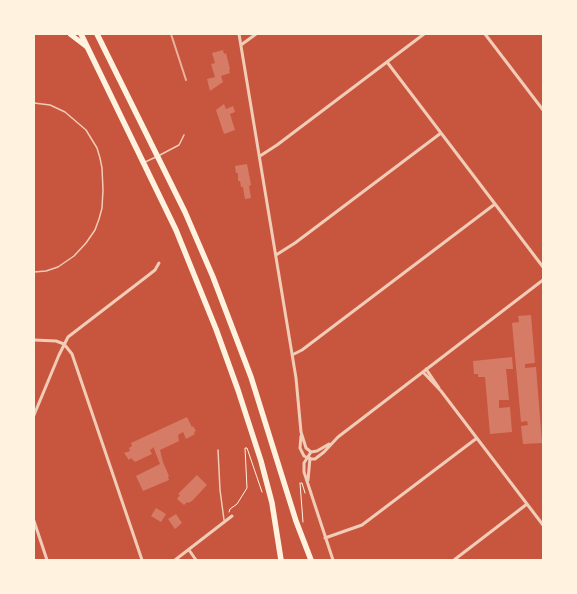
<!DOCTYPE html>
<html>
<head>
<meta charset="utf-8">
<style>
	body { margin:0 }
	#map { position:relative; width:577px; height:594px; overflow:hidden; background:#c8553d; font-family:Literata,serif }
	canvas { display:block }
	.frame { position:absolute; inset:0; border:35px solid #fff3e0; pointer-events:none }
</style>
</head>
<body>
<div id="map">
<canvas width="577" height="594"></canvas>
<div class="frame"></div>
</div>
<script>
const context = document.querySelector('canvas').getContext('2d');
context.lineJoin = 'round';
function fill(path, color) { context.fillStyle = color; context.fill(path, 'evenodd'); }
const poly = rows => new Path2D(rows.map(r => 'M' + r).join(''));
function stroke(path, color, width, dash) { context.strokeStyle = color; context.lineWidth = width; context.lineCap = dash ? 'butt' : 'round'; context.setLineDash(dash || []); context.stroke(path); }
fill(poly([
	[223,50,224,54,226,53,230,69,229,70,230,73,221,76,223,82,210,91,207,79,215,77,211,64,215,63,212,53],
	[224,104,226,109,233,106,235,112,230,114,235,130,224,134,216,110],
	[247,164,251,185,249,186,251,198,245,199,243,187,241,187,240,181,238,181,238,173,236,173,235,166],
	[531,315,535,363,525,364,525,368,536,367,542,443,523,444,521,426,528,425,527,421,521,422,512,323,519,322,518,316],
	[512,357,513,369,506,369,509,400,499,400,499,408,510,407,512,432,490,434,485,377,478,377,478,374,474,374,473,361],
	[187,417,192,427,193,426,196,431,194,432,195,434,186,439,183,432,178,435,179,441,177,442,160,450,163,462,169,476,168,477,169,480,143,491,136,476,160,464,153,446,153,448,150,450,152,454,135,462,131,458,129,460,124,453,130,451,129,448,132,446,131,443],
	[197,475,207,485,192,501,188,503,187,502,184,505,177,499,180,495,178,494],
	[156,508,166,514,161,522,151,516],
	[176,514,182,523,175,529,168,519]
]), '#d67c66');
stroke(poly([
	[300,483,303,522],
	[301,483,302,483,305,493],
	[229,512,230,509,237,504,247,488,245,448,247,448,262,492]
]), '#fff3e0', 1);
stroke(poly([
	[34,103,50,105,65,112,86,130,97,148,100,158,102,168,103,190,102,208,99,219,95,230,86,243,74,256,58,267,46,271,34,272],
	[160,155,179,145,184,135],
	[145,162,156,157],
	[218,450,220,490,224,520]
]), '#f1ccb7', 1.5);
stroke(poly([
	[239,34,296,378,301,432,306,448,311,452],
	[485,34,543,110],
	[241,45,256,34],
	[387,62,543,267],
	[260,156,277,145,424,34],
	[276,255,295,243,441,133],
	[34,340,56,341,64,344,72,354,142,560],
	[292,355,302,350,495,204],
	[426,369,439,388],
	[423,372,441,391,543,525],
	[34,415,59,355,68,337,150,274,155,270,159,263],
	[301,436,300,448,304,456,310,459,315,459,324,452,338,437,543,280],
	[311,452,304,463,304,472,333,560],
	[311,452,317,451,329,444],
	[308,480,310,458],
	[34,521,47,560],
	[325,538,362,525,477,438],
	[189,550,196,560],
	[175,560,232,516],
	[454,560,527,504]
]), '#f1ccb7', 3);
stroke(poly([
	[70,34,87,47]
]), '#fff3e0', 5);
stroke(poly([
	[81,34,176,230,216,329,238,390,261,461,272,503,281,560],
	[97,34,185,212,213,277,251,377,296,521,311,560]
]), '#fff3e0', 5.5);
stroke(poly([
	[171,34,186,80]
]), '#e9b49f', 2);
</script>
</body>
</html>
